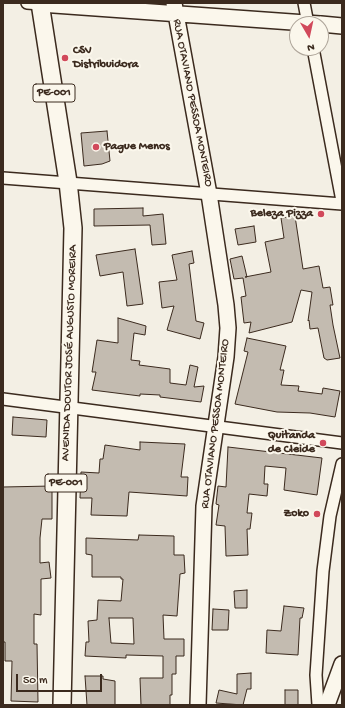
<!DOCTYPE html>
<html>
<head>
<meta charset="utf-8">
<style>
	body { margin:0 }
	#map { position:relative; width:345px; height:708px; overflow:hidden; background:#f3efe4; font-family:"Gochi Hand",sans-serif }
	canvas { display:block }
	.frame { position:absolute; inset:0; border:4px solid #3b2a1e; pointer-events:none }
	.north { position:absolute; left:289px; top:16px; width:40px; height:40px; box-sizing:border-box; background:#fbf7ec; border:1px solid #aea59a; border-radius:50%; rotate:171deg; font-size:11px; font-weight:700; line-height:16px; text-align:center; color:#3b2a1e }
	.north::after { content:''; display:block; margin:auto; width:14px; height:18px; background:#d1495b; clip-path:polygon(50% 0,100% 100%,50% 72%,0 100%) }
	.scale { position:absolute; left:16px; top:674px; width:86px; height:18px; box-sizing:border-box; border:2px solid #3b2a1e; border-top:0; padding-left:5px; font-size:12px; line-height:14px; white-space:nowrap; color:#3b2a1e; -webkit-text-stroke:3px #fbf7ec; paint-order:stroke }
</style>
</head>
<body>
<div id="map">
<canvas width="345" height="708"></canvas>
<div class="frame"></div>
<div class="north">N</div>
<div class="scale">50 m</div>
</div>
<script>
const context = document.querySelector('canvas').getContext('2d');
context.lineJoin = 'round';
function fill(path, color) { context.fillStyle = color; context.fill(path, 'evenodd'); }
const poly = rows => new Path2D(rows.map(r => 'M' + r).join(''));
function stroke(path, color, width, dash) { context.strokeStyle = color; context.lineWidth = width; context.lineCap = dash ? 'butt' : 'round'; context.setLineDash(dash || []); context.stroke(path); }
function label(font, color, halo, rows, align = 'center') {
  context.font = font + ' "Gochi Hand",sans-serif'; context.lineWidth = 4; context.setLineDash([]); context.textBaseline = 'middle'; context.strokeStyle = halo; context.fillStyle = color; for (const [text, x, y, turn = 0] of rows) {
    context.save(); context.translate(x, y); context.rotate((+turn || 0) * Math.PI / 180); context.textAlign = isNaN(turn) ? turn : align; if (halo) context.strokeText(text, 0, 0); context.fillText(text, 0, 0); context.restore();
  }
}
const building = poly([
	[107,131,110,161,102,164,84,166,81,133,107,131],
	[143,208,143,216,163,214,166,244,152,245,150,225,94,226,94,209,143,208],
	[295,216,303,269,319,266,323,288,330,287,333,305,330,305,333,325,340,358,327,360,324,358,318,328,310,329,309,320,308,321,312,292,301,290,292,322,249,333,251,322,244,323,241,297,246,296,243,278,234,279,230,259,242,256,247,277,245,277,271,272,265,242,284,238,281,218,295,216],
	[254,226,256,242,238,245,235,229,254,226],
	[135,249,143,304,127,306,123,272,100,276,96,255,135,249],
	[192,251,194,263,189,264,196,321,204,323,200,339,167,330,174,306,162,308,159,282,177,280,172,255,192,251],
	[118,318,146,326,145,335,134,333,131,360,140,361,139,365,170,369,170,383,186,385,190,365,198,367,194,387,204,386,201,402,160,397,160,395,140,394,140,396,92,390,96,372,92,372,97,340,118,343,118,318],
	[247,338,286,346,280,370,284,370,281,385,299,386,298,391,322,394,323,388,340,391,335,417,310,413,277,412,235,404,248,352,244,351,247,338],
	[13,417,47,420,46,437,12,435,13,417],
	[140,442,185,444,181,477,188,477,187,496,129,492,127,516,91,515,92,498,80,498,81,472,99,473,100,459,103,459,105,445,140,450,140,442],
	[228,447,322,458,317,495,284,490,286,468,265,466,264,484,268,484,267,496,249,494,247,513,252,513,250,529,247,529,248,555,226,556,225,526,216,525,219,505,216,504,218,486,226,487,228,447],
	[52,486,52,519,42,519,40,538,40,563,49,562,51,578,41,579,41,615,34,614,34,644,37,644,38,702,11,701,12,661,5,661,5,642,3,642,3,487,52,486],
	[139,535,174,536,174,555,184,555,185,573,180,574,177,616,163,615,164,639,184,639,184,656,176,656,176,674,172,674,172,695,170,695,170,705,141,705,140,678,163,678,163,656,126,655,126,658,85,656,86,642,89,642,88,621,97,620,98,600,121,601,123,579,121,579,121,577,92,577,92,555,86,554,86,538,138,540,139,535],
	[109,618,133,618,134,644,111,643,109,618],
	[247,590,247,608,235,608,234,591,247,590],
	[284,606,304,608,302,618,300,618,298,655,266,653,267,630,281,631,284,606],
	[213,609,229,610,228,630,212,630,213,609],
	[251,673,251,689,247,689,243,705,216,703,219,690,237,694,237,674,251,673],
	[85,676,103,676,103,679,115,681,115,705,87,705,85,676],
	[285,690,298,690,298,705,285,705,285,690]
]);
fill(building, '#c3bbb0');
stroke(building, '#3b2a1e', 1);
const street = poly([
	[27,3,40,4],
	[304,3,308,24],
	[313,48,342,201],
	[3,178,342,204],
	[3,399,342,443],
	[318,705,316,675,323,571,330,516,342,464]
]);
const secondary = poly([
	[174,3,209,194,226,305,228,328,226,357,204,506,198,705],
	[40,4,320,24],
	[321,24,342,26],
	[327,705,342,664]
]);
const primary = poly([
	[40,3,68,182,73,228,62,705]
]);
stroke(street, '#3b2a1e', 14);
stroke(secondary, '#3b2a1e', 18);
stroke(primary, '#3b2a1e', 20);
stroke(street, '#fbf7ec', 11);
stroke(secondary, '#fbf7ec', 15);
stroke(primary, '#fbf7ec', 17);
for (const [x, y, r, color] of [
	[65,58,4,"#d1495b"],
	[96,147,4,"#d1495b"],
	[321,214,4,"#d1495b"],
	[323,443,4,"#d1495b"],
	[317,514,4,"#d1495b"]
]) { const dot = new Path2D(); dot.arc(x, y, r, 0, 2 * Math.PI); context.fillStyle = color; context.fill(dot); stroke(dot, '#fbf7ec', 1.5); }
for (const [x, y, w] of [
	[54,93,42],
	[66,483,42]
]) { const box = new Path2D(); box.roundRect(x - w / 2, y - 9, w, 18, 3); context.fillStyle = '#fbf7ec'; context.fill(box); stroke(box, '#3b2a1e', 1); }
label('bold 11px', '#3b2a1e', null, [
	["PE-001",54,93],
	["PE-001",66,483]
]);
label('bold 12px', '#3b2a1e', '#fbf7ec', [
	["CSV",73,51,"left"],
	["Distribuidora",73,65,"left"],
	["Pague Menos",104,147,"left"],
	["Beleza Pizza",313,214],
	["Quitanda",315,436],
	["de Cleide",315,450],
	["Zoko",309,514]
], 'right');
label('12px', '#3b2a1e', '#fbf7ec', [
	["RUA OTAVIANO PESSOA MONTEIRO",192,103,79],
	["AVENIDA DOUTOR JOSÉ AUGUSTO MOREIRA",70,353,-88],
	["RUA OTAVIANO PESSOA MONTEIRO",216,424,-83]
]);
</script>
</body>
</html>
